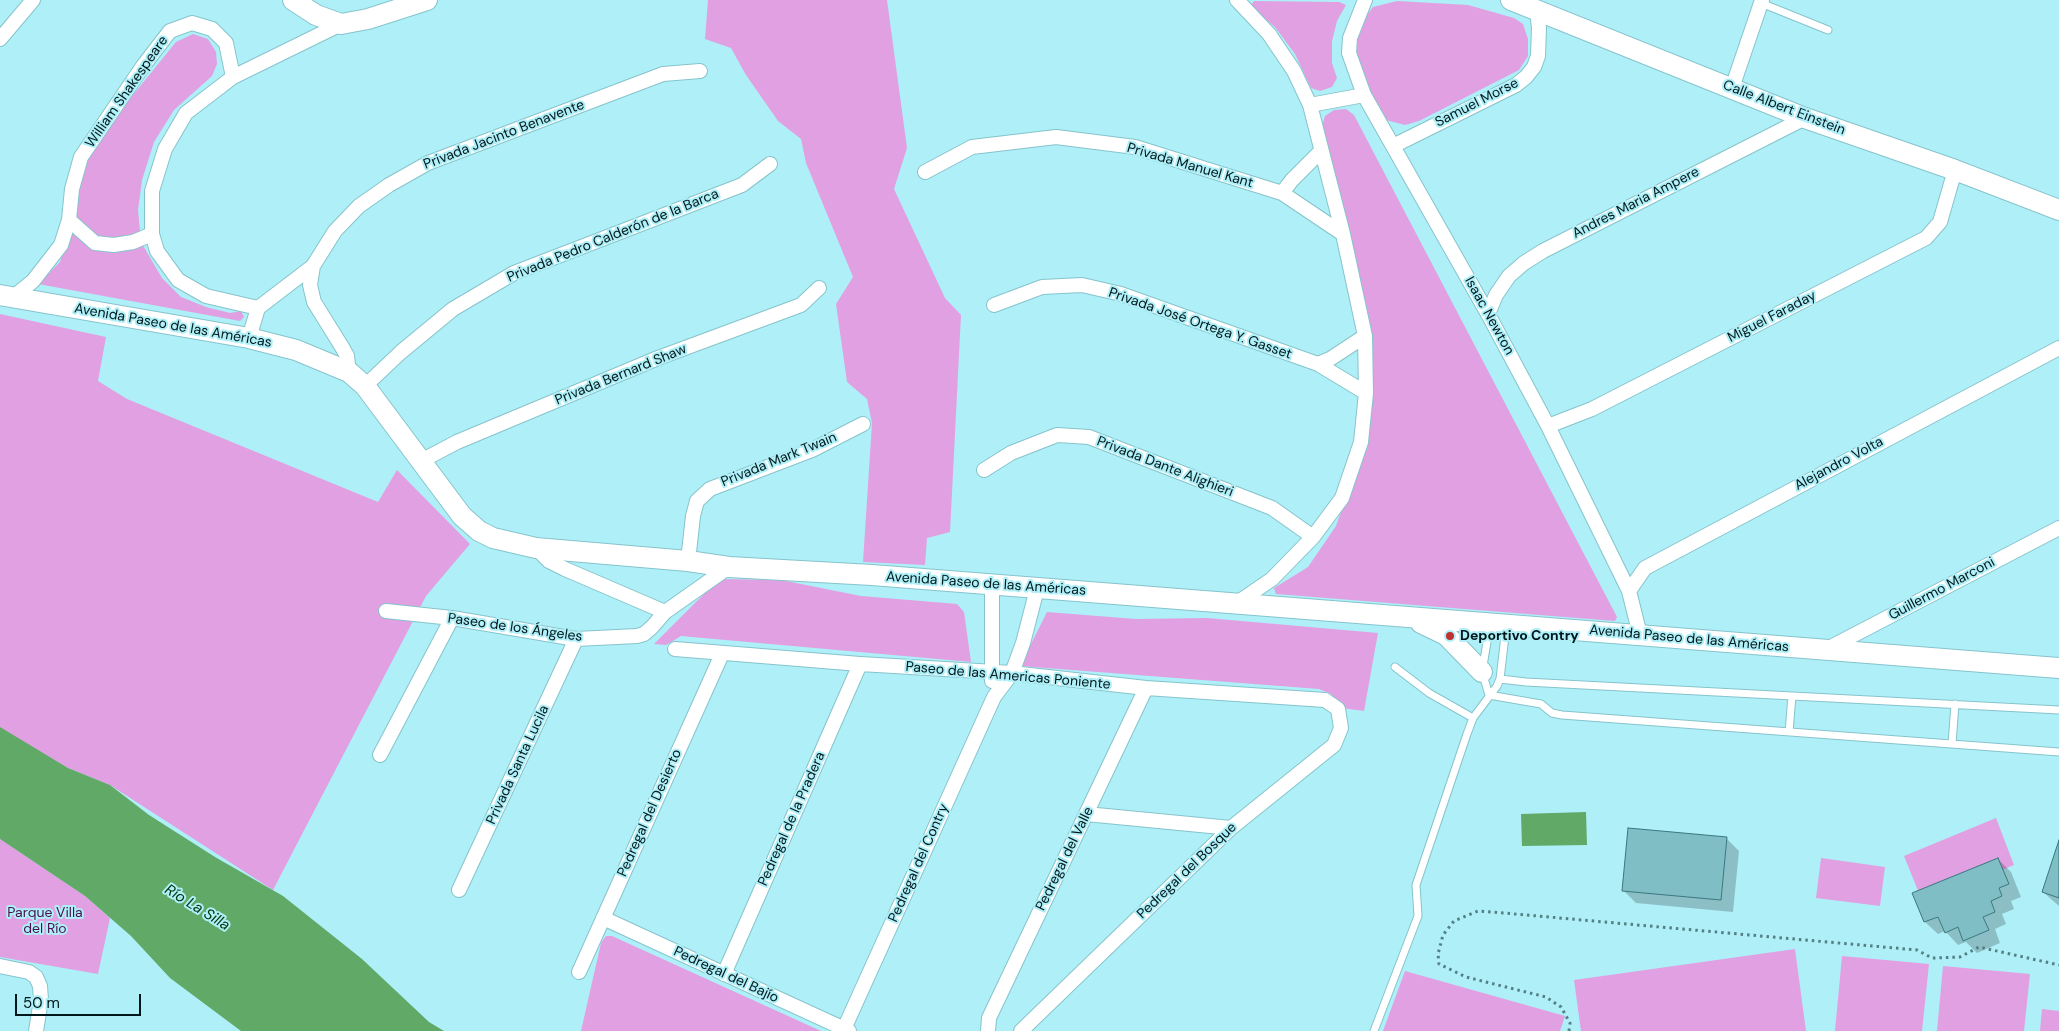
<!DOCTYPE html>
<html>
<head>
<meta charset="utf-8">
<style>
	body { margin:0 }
	#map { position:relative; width:2059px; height:1031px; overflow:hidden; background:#afeff7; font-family:"DM Sans",sans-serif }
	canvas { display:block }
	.scale { position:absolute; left:15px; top:994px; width:126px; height:22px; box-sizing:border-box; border:2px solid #00171b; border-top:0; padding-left:6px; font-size:15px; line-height:18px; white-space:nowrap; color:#00171b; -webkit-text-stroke:4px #afeff7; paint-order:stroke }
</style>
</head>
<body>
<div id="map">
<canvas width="2059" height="1031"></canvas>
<div class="scale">50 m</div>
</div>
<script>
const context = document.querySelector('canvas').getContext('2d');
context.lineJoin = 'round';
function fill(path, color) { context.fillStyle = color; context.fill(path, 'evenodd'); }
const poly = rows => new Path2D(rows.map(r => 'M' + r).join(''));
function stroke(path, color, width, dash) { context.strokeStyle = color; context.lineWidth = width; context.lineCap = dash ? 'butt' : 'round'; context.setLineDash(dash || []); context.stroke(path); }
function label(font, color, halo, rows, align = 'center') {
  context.font = font + ' "DM Sans",sans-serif'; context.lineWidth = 4; context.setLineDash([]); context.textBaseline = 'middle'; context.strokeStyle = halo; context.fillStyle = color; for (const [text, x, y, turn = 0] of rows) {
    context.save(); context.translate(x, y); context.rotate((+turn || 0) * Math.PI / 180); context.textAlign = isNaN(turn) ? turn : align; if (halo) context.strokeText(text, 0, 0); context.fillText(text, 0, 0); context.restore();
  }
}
fill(poly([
	[708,0,887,0,907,148,894,189,945,298,961,315,950,532,927,538,925,565,863,562,872,423,867,399,847,382,836,304,853,277,806,163,801,139,778,121,746,75,731,48,705,39],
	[1254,1,1339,2,1346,5,1337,21,1332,41,1332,63,1337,78,1332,87,1320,91,1311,88,1295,54,1275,27,1250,6],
	[1397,1,1468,5,1514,18,1523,24,1528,39,1528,56,1519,70,1419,121,1405,125,1386,120,1375,108,1351,51,1357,28,1373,7],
	[193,34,208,39,216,52,217,64,212,76,174,110,154,142,142,180,138,210,141,242,162,278,181,297,206,307,230,313,241,311,244,317,240,321,38,284,60,262,76,206,76,183,85,158,102,133,176,42],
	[1346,109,1354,115,1617,617,1615,621,1276,594,1274,588,1308,567,1336,526,1352,480,1369,371,1321,129,1325,116,1334,110],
	[0,314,106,337,98,381,127,399,378,502,397,470,470,544,426,596,273,890,110,785,68,768,0,728],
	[719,579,781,580,861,596,957,604,964,612,971,662,681,636,666,645,654,644],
	[1047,612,1136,619,1207,618,1378,633,1364,711,1342,708,1331,694,1319,689,1020,666],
	[1996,818,2014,865,1923,903,1904,856],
	[0,839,85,896,110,918,98,974,0,957],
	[1821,858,1885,867,1880,906,1816,898],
	[606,936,612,936,821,1031,581,1031,601,943],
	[1795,949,1806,1031,1581,1031,1574,980],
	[1842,956,1929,964,1922,1031,1835,1031],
	[1943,966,2030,974,2024,1031,1937,1031],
	[1405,971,1565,1016,1560,1031,1383,1031],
	[2042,1009,2059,1011,2059,1031,2040,1031]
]), '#e1a0e2');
fill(poly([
	[0,727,68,768,110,785,149,815,215,857,283,896,362,959,429,1022,444,1031,241,1031,170,978,131,936,85,896,0,839],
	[1586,812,1587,845,1522,846,1521,814]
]), '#60a967');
fill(poly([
	[1727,839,1739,851,1733,912,1636,903,1623,890],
	[2059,844,2059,906,2043,892],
	[1998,859,2011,872,2021,897,2011,901,2014,909,2002,914,2006,924,1995,929,2000,943,1977,953,1966,942,1958,945,1945,931,1938,934,1925,922]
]), '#0003');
const building = poly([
	[1628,828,1727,837,1721,900,1622,891,1628,828],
	[2059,840,2059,898,2042,892,2059,840],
	[1998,858,2009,884,1999,888,2002,896,1991,901,1995,912,1983,917,1989,930,1963,941,1958,927,1945,933,1938,917,1924,922,1912,893,1998,858]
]);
fill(building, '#80bec6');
stroke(building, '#3a777f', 1);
const lane = poly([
	[1761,3,1828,30],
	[1395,667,1429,693,1473,718],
	[1500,679,1526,682,2059,710],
	[1489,695,1541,704,1552,713,1562,715,2059,752],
	[1489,695,1482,672,1490,624],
	[1789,732,1792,696],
	[1952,744,1955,704],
	[1374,1031,1418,916,1416,885,1467,734,1473,718,1497,686,1500,679,1506,627]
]);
const street = poly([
	[1365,0,1350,38,1349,53,1364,95,1488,314,1548,426,1629,591,1640,635],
	[0,39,33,0],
	[1732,88,1762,0],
	[1310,105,1364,95],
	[1393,146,1516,85,1526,77,1534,67,1538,56,1539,28,1537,11],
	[925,172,972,147,1056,137,1135,147,1282,193,1343,234],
	[1282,193,1292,180,1321,151],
	[69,220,95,243,114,245,133,242,152,234],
	[313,266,310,285,314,302,342,347,347,356,349,372],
	[12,298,33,281,61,245,69,220,72,189,81,157,143,66,170,31,192,23,212,29,226,43,233,77],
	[994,305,1042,287,1082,285,1121,294,1318,364,1366,393],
	[258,308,206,296,178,280,157,251,152,234,152,191,165,149,186,113,233,77,341,24],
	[1488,314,1496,295,1509,276,1524,263,1543,251,1805,118],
	[249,338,258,308,313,266,335,231,359,206,389,185,428,163,663,74,700,71],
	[1318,364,1330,359,1365,336],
	[365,386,401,352,453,309,514,273,742,185,770,164],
	[1548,426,1592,409,1926,238,1940,222,1955,170],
	[421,461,457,442,658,358,801,305,819,288],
	[984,470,1011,453,1057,435,1089,437,1272,508,1313,537],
	[536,548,549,561,565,569,665,612],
	[688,561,693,516,697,501,710,489,812,450,863,424],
	[1629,591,1645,568,2059,348],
	[1237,603,1272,579,1313,537,1342,498,1361,442,1366,393,1365,336,1343,234,1310,105,1294,71,1269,34,1237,0],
	[386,611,452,618,576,639,637,636,644,634,652,627,665,612,729,567],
	[675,649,860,664,1012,673,1146,688,1325,700,1338,709,1341,728,1334,745,1231,828,1021,1031],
	[1827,649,2059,528],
	[992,681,992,585],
	[380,755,452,618],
	[1086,814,1231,828],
	[459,890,576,639],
	[603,918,849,1031],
	[0,966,29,972,36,977,40,986,41,1000,36,1031],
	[579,972,722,654],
	[724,974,860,664],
	[844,1029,994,697,1012,673,1023,643,1037,589],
	[988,1031,989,1018,1146,688]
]);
const secondary = poly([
	[293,0,316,15,341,24,368,19,427,0],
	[1511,0,1805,118,1955,170,2059,210],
	[0,295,249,338,296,350,349,372,365,386,462,516,479,531,493,538,536,548,688,561,729,567,872,575,2059,668],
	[1421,623,1446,635,1482,672]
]);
stroke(lane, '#86c4cc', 9);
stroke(street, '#86c4cc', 16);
stroke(secondary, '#86c4cc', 22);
stroke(poly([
	[1569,1031,1570,1023,1561,1007,1546,997,1466,977,1439,964,1438,954,1443,935,1454,921,1478,911,1504,913,1917,950,1932,958,1960,957,1979,947,2059,965]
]), '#547f85', 3, [2.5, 4]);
stroke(lane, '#fff', 7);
stroke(street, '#fff', 14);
stroke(secondary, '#fff', 20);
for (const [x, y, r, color] of [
	[1450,636,5,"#c0312f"]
]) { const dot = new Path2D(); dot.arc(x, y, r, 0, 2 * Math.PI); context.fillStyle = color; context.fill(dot); stroke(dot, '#afeff7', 2); }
label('14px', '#00171b', '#afeff7', [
	["William Shakespeare",127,92,-55],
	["Samuel Morse",1477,103,-27],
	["Calle Albert Einstein",1784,108,21],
	["Privada Jacinto Benavente",504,135,-21],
	["Privada Manuel Kant",1190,166,16],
	["Andres Maria Ampere",1636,203,-27],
	["Privada Pedro Calderón de la Barca",613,236,-22],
	["Isaac Newton",1489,316,61],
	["Miguel Faraday",1772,317,-27],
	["Privada José Ortega Y. Gasset",1200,324,19],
	["Avenida Paseo de las Américas",173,326,10],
	["Privada Bernard Shaw",621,375,-22],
	["Privada Mark Twain",779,460,-22],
	["Alejandro Volta",1839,464,-28],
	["Privada Dante Alighieri",1165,467,21],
	["Avenida Paseo de las Américas",986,584,4],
	["Guillermo Marconi",1942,589,-28],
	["Paseo de los Ángeles",515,628,8],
	["Avenida Paseo de las Américas",1689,639,5],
	["Paseo de las Americas Poniente",1008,676,5],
	["Privada Santa Lucila",518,765,-65],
	["Pedregal del Desierto",650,813,-66],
	["Pedregal de la Pradera",792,819,-66],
	["Pedregal del Valle",1065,859,-64],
	["Pedregal del Contry",919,863,-66],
	["Pedregal del Bosque",1187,871,-44],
	["Pedregal del Bajío",726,975,25]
]);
label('bold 14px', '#00171b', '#afeff7', [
	["Deportivo Contry",1460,636]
], 'left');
label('14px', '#4b0f4e', '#afeff7', [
	["Parque Villa",45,913],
	["del Río",45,929]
]);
label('italic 15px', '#003409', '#afeff7', [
	["Río La Silla",197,908,32]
]);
</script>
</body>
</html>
